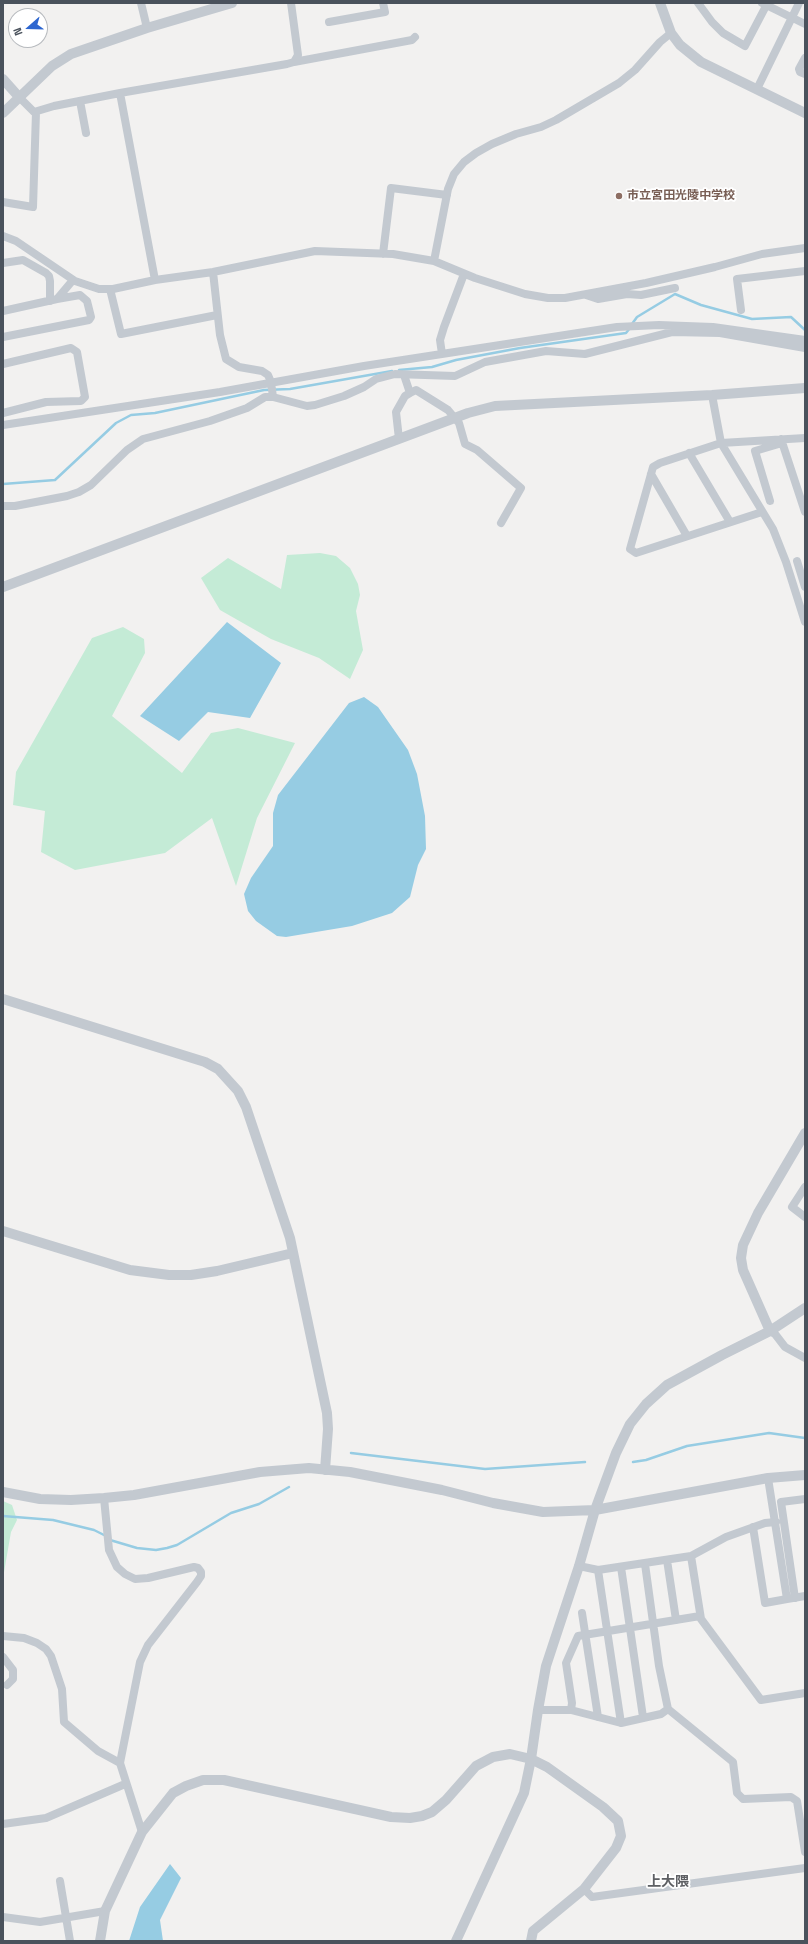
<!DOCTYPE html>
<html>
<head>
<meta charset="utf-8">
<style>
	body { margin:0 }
	#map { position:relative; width:808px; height:1944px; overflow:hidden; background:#f2f1f0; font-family:"Space Grotesk",sans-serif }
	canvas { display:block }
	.frame { position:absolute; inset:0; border:4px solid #4a525c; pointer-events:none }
	.north { position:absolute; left:8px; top:8px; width:40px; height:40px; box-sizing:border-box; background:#fff; border:1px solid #b7babe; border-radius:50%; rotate:250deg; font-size:11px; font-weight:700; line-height:16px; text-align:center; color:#4a525c }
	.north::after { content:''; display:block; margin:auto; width:14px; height:18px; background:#2d66d0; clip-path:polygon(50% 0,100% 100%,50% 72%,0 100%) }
</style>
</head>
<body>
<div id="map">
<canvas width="808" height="1944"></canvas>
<div class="frame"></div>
<div class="north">N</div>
</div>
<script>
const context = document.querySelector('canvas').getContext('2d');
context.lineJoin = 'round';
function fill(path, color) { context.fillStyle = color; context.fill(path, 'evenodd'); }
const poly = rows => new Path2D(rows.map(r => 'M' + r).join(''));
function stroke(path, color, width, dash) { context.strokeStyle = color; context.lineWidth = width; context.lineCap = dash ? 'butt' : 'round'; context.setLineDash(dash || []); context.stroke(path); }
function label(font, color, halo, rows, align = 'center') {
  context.font = font + ' "Space Grotesk","Noto Sans JP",sans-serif'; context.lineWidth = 3.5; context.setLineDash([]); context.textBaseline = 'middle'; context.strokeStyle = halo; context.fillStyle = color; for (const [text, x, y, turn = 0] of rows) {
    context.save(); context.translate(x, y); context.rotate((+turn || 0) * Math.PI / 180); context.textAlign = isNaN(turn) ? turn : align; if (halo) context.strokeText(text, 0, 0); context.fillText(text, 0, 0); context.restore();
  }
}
fill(poly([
	[320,553,336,556,350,568,358,584,360,595,356,611,363,650,350,679,319,658,271,639,220,610,201,578,228,558,281,589,287,555],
	[123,627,144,639,145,653,112,716,182,773,211,733,238,728,295,743,257,818,236,886,212,818,165,853,75,870,41,852,45,811,13,805,16,772,92,638],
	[3,1501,12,1505,17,1520,11,1532,3,1578]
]), '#c4ebd6');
fill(poly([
	[227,622,281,663,250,718,208,712,179,741,140,716],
	[364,697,378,707,408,750,417,774,425,816,426,849,418,865,410,897,392,913,352,926,286,937,277,936,256,921,248,911,244,894,251,878,273,846,273,813,278,795,349,703],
	[170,1864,181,1878,160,1920,163,1941,129,1941,140,1907]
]), '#96cce3');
stroke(poly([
	[632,324,637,317,675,294,701,305,752,319,791,317,805,330],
	[399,370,432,367,456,360,520,348,626,333,630,328],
	[3,484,55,480,116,423,131,415,155,413,264,390,290,389,392,371],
	[351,1453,485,1469,585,1462],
	[633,1462,646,1460,687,1446,769,1433,805,1438],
	[3,1516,53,1520,94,1530,106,1536],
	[110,1540,137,1548,156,1550,167,1548,177,1545,231,1513,259,1504,289,1487]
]), '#96cce3', 2.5);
stroke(poly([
	[141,3,147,28],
	[698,3,712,22,723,33,745,46,766,6],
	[762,3,805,24],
	[329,22,385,12,383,3],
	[805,58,799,69,800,72,805,74],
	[294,62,412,40,415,37],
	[757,89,799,3],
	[120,93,155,280],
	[19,97,34,112,54,106,120,93,287,64,294,62,298,55,291,3],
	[80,101,86,133],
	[3,202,33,207,36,112],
	[3,236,16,241,75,281,99,289,113,289,155,280,213,272,315,251,393,254,434,261,475,278,525,294,548,298,565,298,646,283,715,267,762,254,805,248],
	[383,254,391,188,447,195],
	[434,261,448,189,454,174,464,162,476,153,492,144,516,134,541,127,556,120,619,83,635,70,660,42,671,33],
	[3,263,23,260,46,273,49,276,50,281,50,301],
	[213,272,220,335,226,359,239,367,262,371,268,375,271,382,273,397],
	[110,289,121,334,217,315],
	[586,295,598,299,627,294,641,295,675,288],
	[741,310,737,279,805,271],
	[3,311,57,299,73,280],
	[3,337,89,320,91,317,87,301,80,295,57,299],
	[442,354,440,340,444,327,464,274],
	[3,364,71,348,77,352,85,397,81,401,46,402,3,413],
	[404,375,410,393,416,390,448,410,459,423,465,444,477,450,521,488,501,523],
	[712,395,721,443,773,529,786,562,805,622],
	[3,425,220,392,364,366,617,327,659,325,713,327,805,340],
	[399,439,396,412,405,396,410,393],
	[781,439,805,512],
	[689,453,730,522],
	[651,474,687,536],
	[770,501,755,451,782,443],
	[3,506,15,506,67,496,79,492,91,485,127,450,143,439,210,421,247,408,265,397,273,397,307,406,315,405,344,396,364,387,376,379,395,374,455,376,485,362,546,351,585,354,672,332,720,333,805,348],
	[762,512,636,553,630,549,653,467,660,463,721,443,805,438],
	[797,561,805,587],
	[805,1187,792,1207,805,1217],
	[770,1331,775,1334,785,1347,805,1358],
	[768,1478,787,1599,805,1596],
	[104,1498,109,1550,117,1567,125,1574,135,1579,148,1578,194,1567,198,1568,201,1572,201,1576,197,1582,148,1645,140,1662,120,1763,142,1832],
	[753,1527,765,1603,787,1599],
	[691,1556,701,1619,761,1700,805,1693],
	[667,1560,676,1620],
	[645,1564,659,1666,668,1709,733,1762,737,1793,743,1799,791,1797,797,1801,805,1852],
	[579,1566,598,1570,691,1556,726,1537,765,1523,776,1522],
	[621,1567,643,1717],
	[598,1570,621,1723],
	[795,1598,781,1502,805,1499],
	[582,1613,598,1717],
	[3,1636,24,1638,37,1643,46,1649,51,1656,62,1689,64,1722,98,1751,120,1763],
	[3,1657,13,1670,13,1679,7,1685],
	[538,1710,571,1710,621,1723,661,1714,668,1709],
	[571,1710,572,1703,566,1663,578,1636,700,1616],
	[3,1824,46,1818,125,1784],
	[60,1881,70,1941],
	[584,1889,592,1897,805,1868],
	[3,1917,40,1922,105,1911]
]), '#c3c9d0', 8);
stroke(poly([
	[660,3,671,33,680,45,701,62,805,113],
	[3,79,19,97],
	[3,113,52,66,71,54,147,28,232,3],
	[3,587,468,413,495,406,712,395,805,388],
	[3,999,205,1062,218,1069,238,1091,246,1107,290,1238,327,1413,328,1429,325,1470],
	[3,1231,130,1270,169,1275,191,1275,217,1271,293,1253],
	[770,1331,743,1270,741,1258,743,1245,758,1213,805,1133],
	[3,1492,40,1499,71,1500,104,1498,134,1495,260,1472,309,1468,350,1472,442,1490,493,1503,543,1512,595,1510,768,1478,805,1475],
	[100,1941,105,1911,142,1832,173,1793,186,1786,203,1780,224,1780,391,1817,410,1818,422,1816,432,1812,446,1800,476,1766,493,1757,510,1754,531,1759,547,1767,603,1807,618,1821,621,1836,616,1848,584,1889,533,1931,531,1941],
	[456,1941,524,1793,531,1759,538,1710,546,1666,579,1566,595,1510,616,1453,630,1424,646,1404,667,1385,722,1355,770,1331,805,1308]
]), '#c3c9d0', 10);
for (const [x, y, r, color] of [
	[619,196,4,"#8d6e63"]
]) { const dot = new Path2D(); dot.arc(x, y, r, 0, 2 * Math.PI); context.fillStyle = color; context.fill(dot); stroke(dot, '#fff', 1.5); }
label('bold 12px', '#785e54', '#fff', [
	["市立宮田光陵中学校",627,196]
], 'left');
label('bold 14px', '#5e6064', '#fff', [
	["上大隈",668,1882]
]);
</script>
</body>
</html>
